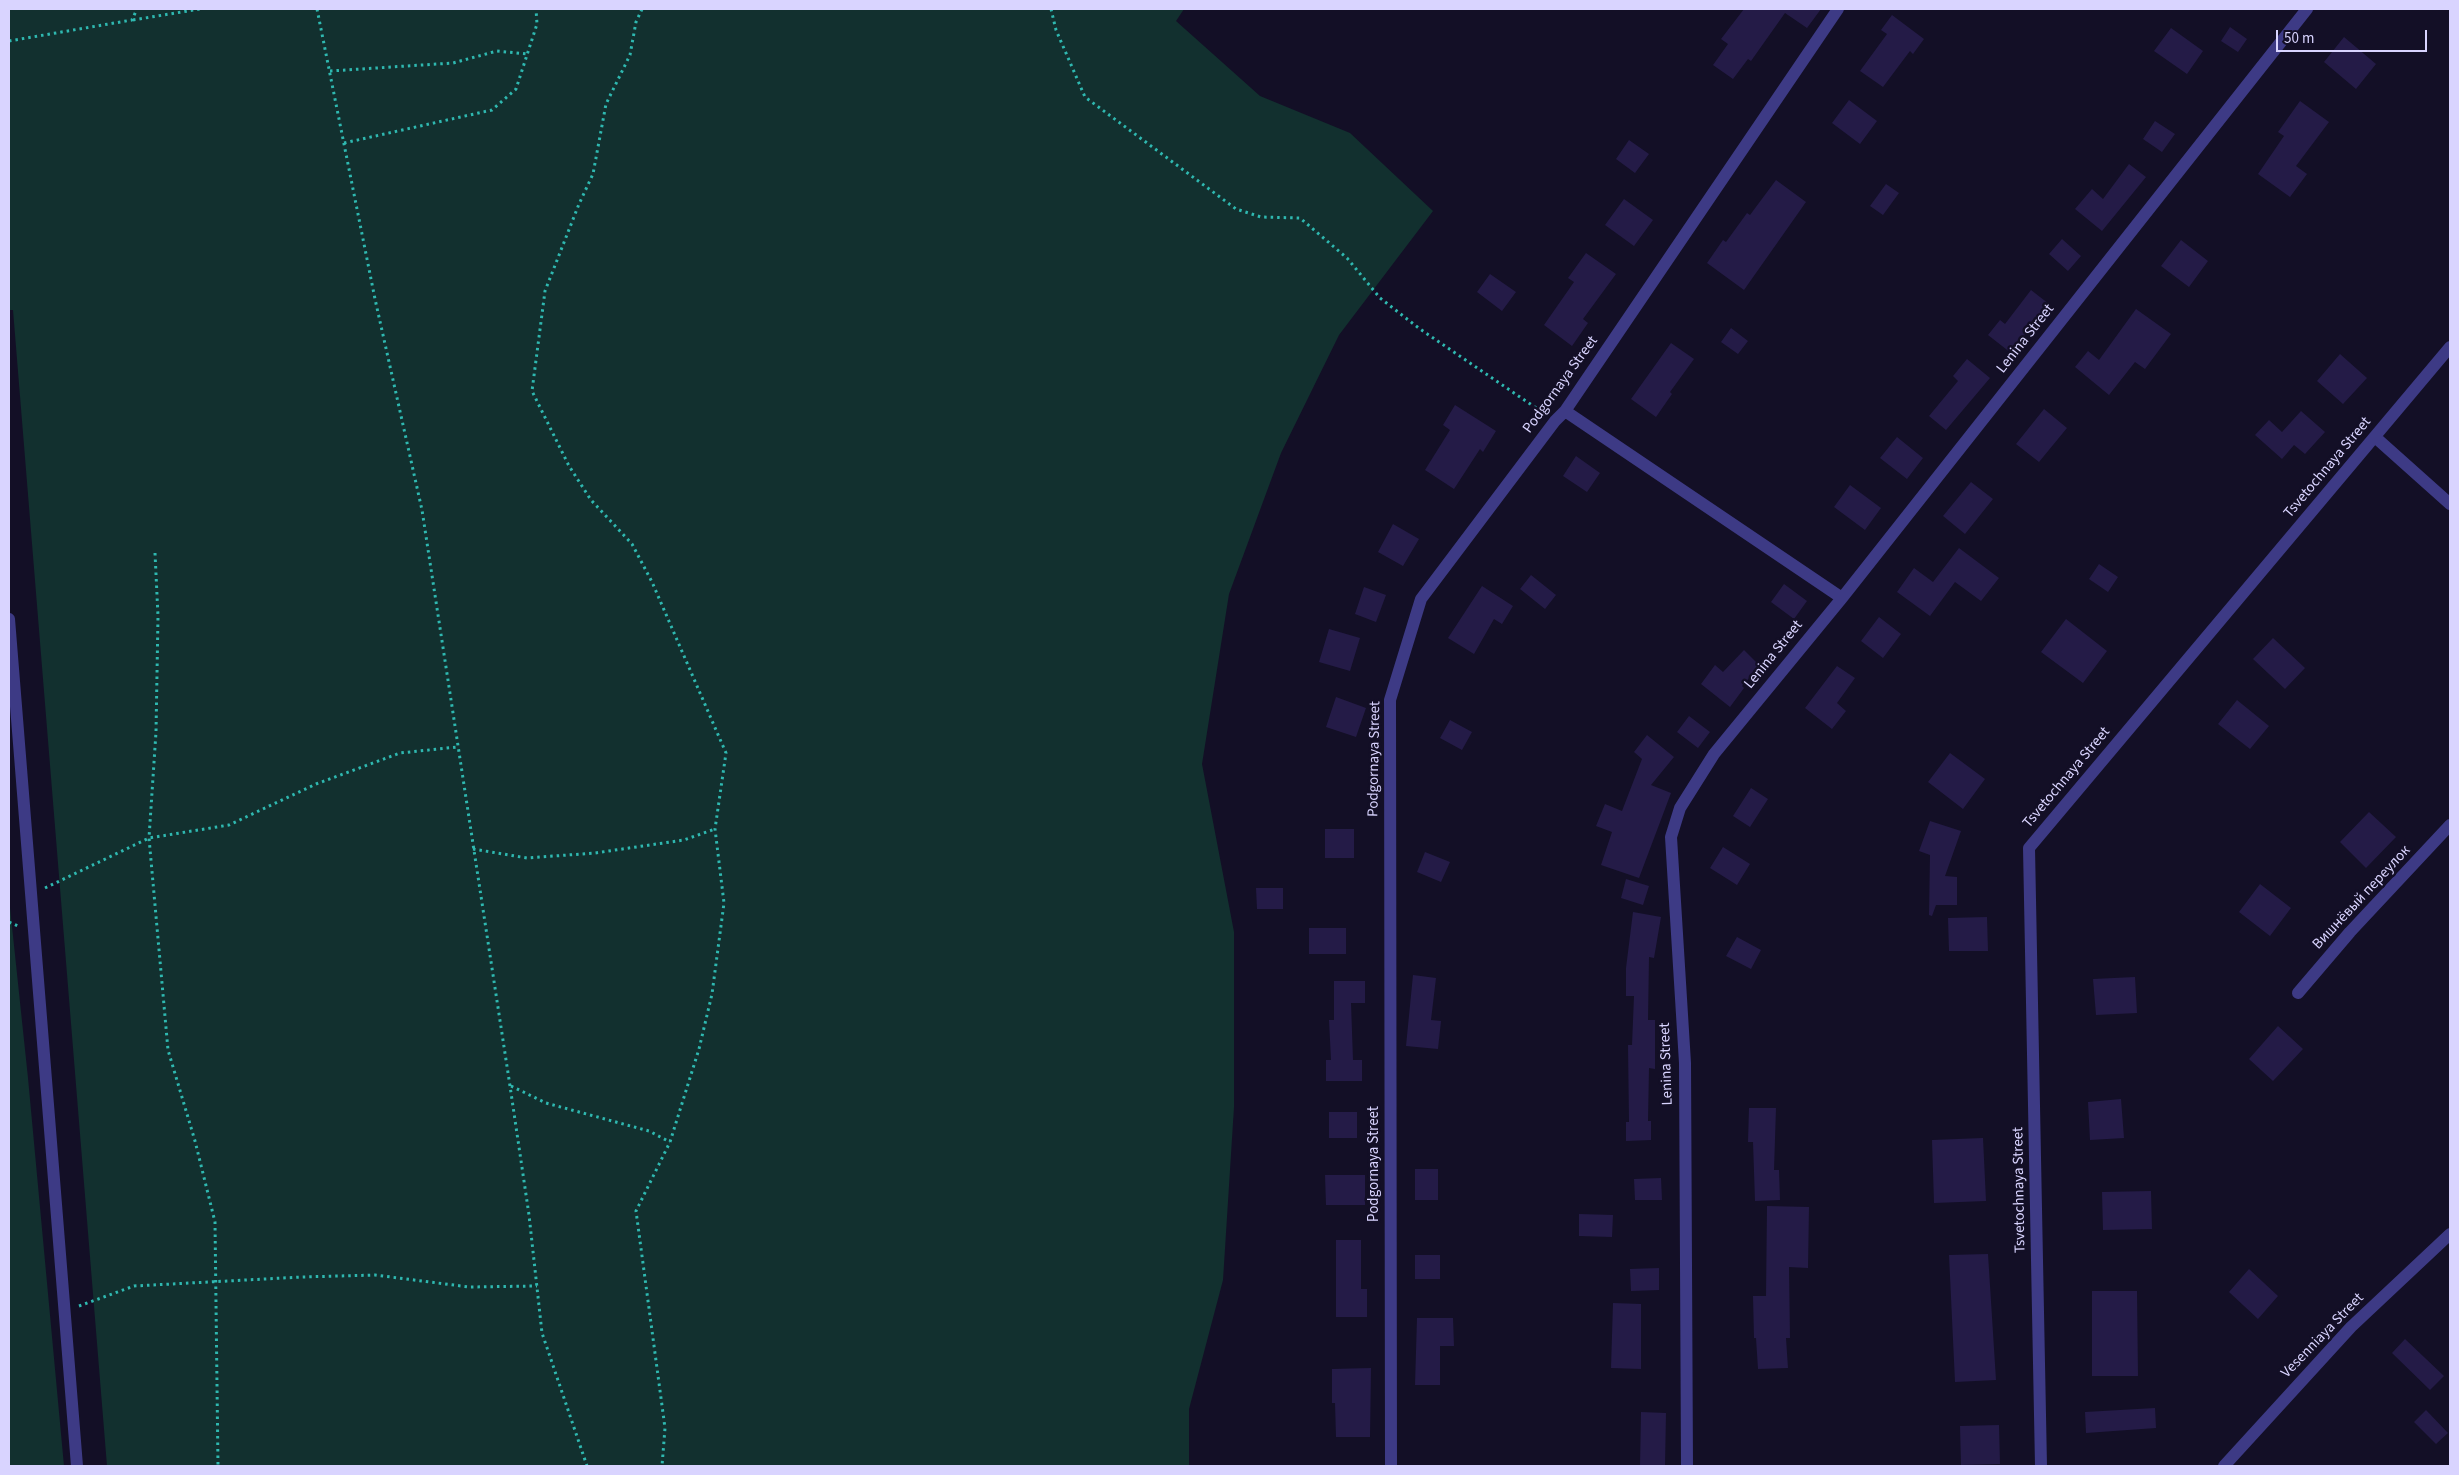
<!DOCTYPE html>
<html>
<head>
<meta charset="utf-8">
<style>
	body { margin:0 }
	#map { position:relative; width:2459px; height:1475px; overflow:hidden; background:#130f26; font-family:"Source Sans 3",sans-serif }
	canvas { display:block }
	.frame { position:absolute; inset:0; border:10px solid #d9d4ff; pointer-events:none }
	.scale { position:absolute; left:2276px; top:30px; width:151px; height:22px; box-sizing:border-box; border:2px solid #d9d4ff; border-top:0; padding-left:6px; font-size:15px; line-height:18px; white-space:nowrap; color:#d9d4ff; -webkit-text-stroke:4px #130f26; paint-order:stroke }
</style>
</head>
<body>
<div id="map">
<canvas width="2459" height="1475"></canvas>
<div class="frame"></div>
<div class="scale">50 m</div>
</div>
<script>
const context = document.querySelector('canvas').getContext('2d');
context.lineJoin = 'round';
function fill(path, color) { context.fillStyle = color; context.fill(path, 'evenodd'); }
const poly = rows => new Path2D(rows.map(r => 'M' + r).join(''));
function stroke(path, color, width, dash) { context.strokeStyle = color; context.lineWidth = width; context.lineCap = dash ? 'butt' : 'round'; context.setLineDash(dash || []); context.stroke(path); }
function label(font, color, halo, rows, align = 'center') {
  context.font = font + ' "Source Sans 3",sans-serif'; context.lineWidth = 5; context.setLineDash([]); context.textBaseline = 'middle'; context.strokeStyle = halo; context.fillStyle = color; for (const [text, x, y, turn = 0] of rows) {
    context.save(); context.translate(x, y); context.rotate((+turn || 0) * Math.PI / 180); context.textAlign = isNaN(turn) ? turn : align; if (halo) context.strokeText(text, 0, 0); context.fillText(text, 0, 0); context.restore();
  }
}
fill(poly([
	[9,9,1184,9,1176,21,1260,96,1350,133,1433,211,1339,335,1281,453,1229,594,1202,764,1234,932,1234,1107,1223,1280,1189,1409,1189,1466,107,1466,13,310,9,310],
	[9,898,28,1078,64,1466,9,1466]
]), '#12302f');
fill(poly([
	[1744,9,1821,9,1807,28,1785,13,1751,61,1748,59,1733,79,1713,65,1728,44,1721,39],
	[1892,15,1924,39,1913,54,1910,51,1883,87,1860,71,1887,34,1881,30],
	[2230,27,2247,39,2238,52,2221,41],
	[2171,28,2203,51,2187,74,2154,51],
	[2344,37,2376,64,2356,89,2324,62],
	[1849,100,1877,121,1860,144,1832,123],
	[2300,101,2329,122,2296,166,2307,174,2290,197,2258,174,2284,136,2278,132],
	[2155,121,2175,134,2162,152,2143,139],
	[1629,140,1649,154,1635,173,1616,159],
	[2129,164,2146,177,2102,231,2075,209,2092,189,2103,199],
	[1776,180,1806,202,1744,290,1707,263,1723,240,1726,242,1747,213,1750,215],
	[1886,184,1899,193,1883,215,1870,206],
	[1624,199,1653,220,1634,246,1605,225],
	[2062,239,2081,256,2068,271,2049,254],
	[2181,240,2208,261,2189,287,2161,266],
	[1586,253,1616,274,1583,319,1588,323,1572,346,1544,325,1574,282,1568,278],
	[1490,274,1516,292,1502,311,1477,292],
	[2031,290,2049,304,2011,353,1988,335,2000,320,2005,324],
	[2136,309,2171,334,2145,369,2135,362,2109,395,2075,367,2088,351,2099,360],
	[1731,328,1748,341,1738,354,1721,342],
	[1671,343,1694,359,1670,392,1672,394,1656,417,1631,399],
	[2340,354,2367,378,2343,404,2317,381],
	[1967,359,1990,378,1946,430,1929,416,1958,381,1953,376],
	[1455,405,1496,431,1483,452,1480,449,1454,489,1425,470,1450,430,1443,425],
	[2044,409,2067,428,2039,462,2016,444],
	[2301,411,2325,432,2305,454,2294,445,2282,459,2255,435,2269,420,2282,432],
	[1897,437,1923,458,1907,479,1880,458],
	[1576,456,1600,473,1587,492,1563,476],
	[1971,482,1993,499,1965,534,1943,516],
	[1850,485,1881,508,1865,530,1834,507],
	[1393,524,1419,539,1403,566,1378,552],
	[1959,548,1999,578,1981,601,1955,582,1930,616,1897,592,1914,568,1933,582],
	[2099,564,2118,577,2108,592,2089,579],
	[1531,575,1556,595,1545,609,1520,589],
	[1784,584,1807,601,1794,619,1771,602],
	[1482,586,1513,606,1502,624,1494,619,1474,654,1448,638],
	[1364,587,1386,595,1376,622,1355,614],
	[1879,617,1901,634,1883,658,1861,641],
	[2066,619,2107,651,2083,683,2041,652],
	[1329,629,1360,638,1350,671,1319,662],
	[2273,638,2305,668,2285,689,2253,659],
	[1744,650,1760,666,1742,686,1744,688,1730,707,1701,684,1715,665,1723,672],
	[1837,666,1855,678,1837,703,1846,711,1832,729,1805,708],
	[1336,697,1366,708,1356,737,1326,727],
	[2237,700,2269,726,2250,749,2218,724],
	[1689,716,1710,732,1698,748,1677,732],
	[1450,720,1472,732,1462,750,1440,738],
	[1647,735,1674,757,1651,785,1671,793,1639,878,1601,865,1612,832,1596,826,1605,804,1622,811,1642,759,1634,752],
	[1950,753,1985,779,1963,809,1928,782],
	[1751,788,1768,799,1750,827,1733,816],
	[2369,812,2396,837,2366,868,2340,842],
	[1930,821,1961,831,1945,876,1957,877,1957,905,1936,905,1932,916,1929,915,1930,855,1919,851],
	[1325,829,1354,829,1354,858,1325,858],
	[1723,847,1750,864,1737,885,1710,868],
	[1425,852,1450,862,1441,882,1417,872],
	[1626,879,1649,886,1643,905,1621,898],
	[2260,884,2291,908,2270,936,2239,912],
	[1256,888,1283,888,1283,909,1257,909],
	[1633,912,1661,917,1654,958,1649,957,1648,1020,1655,1020,1655,1069,1649,1068,1648,1121,1651,1121,1651,1140,1626,1141,1626,1122,1629,1122,1628,1045,1632,1045,1634,996,1626,996,1626,968],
	[1987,917,1988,951,1949,951,1948,918],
	[1309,928,1346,928,1346,954,1309,954],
	[1737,937,1761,950,1751,969,1726,956],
	[1413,975,1436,978,1431,1020,1441,1021,1438,1049,1406,1046],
	[2135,977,2137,1013,2096,1015,2093,979],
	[1334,981,1365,981,1365,1003,1351,1003,1353,1060,1362,1060,1362,1081,1326,1081,1326,1060,1331,1060,1329,1020,1334,1020],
	[2278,1026,2303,1049,2273,1081,2249,1059],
	[2121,1099,2124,1138,2090,1140,2088,1102],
	[1749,1108,1776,1108,1774,1170,1779,1170,1780,1200,1755,1201,1753,1142,1748,1142],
	[1329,1112,1357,1112,1357,1138,1329,1138],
	[1983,1138,1986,1201,1934,1203,1932,1140],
	[1415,1169,1438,1169,1438,1200,1415,1200],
	[1325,1175,1365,1175,1365,1205,1326,1205],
	[1661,1178,1662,1200,1635,1200,1634,1179],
	[2151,1191,2152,1229,2103,1230,2102,1192],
	[1767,1206,1809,1207,1808,1268,1789,1267,1790,1338,1786,1338,1788,1368,1758,1369,1756,1338,1754,1338,1753,1296,1766,1296],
	[1579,1214,1613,1215,1612,1237,1579,1236],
	[1336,1240,1361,1240,1361,1289,1367,1289,1367,1317,1336,1317],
	[1988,1254,1996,1380,1955,1382,1949,1255],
	[1415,1255,1440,1255,1440,1279,1415,1279],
	[1659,1268,1659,1290,1631,1291,1630,1269],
	[2249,1269,2278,1296,2258,1319,2229,1292],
	[2092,1291,2137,1291,2138,1376,2092,1376],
	[1613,1303,1641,1304,1641,1369,1611,1368],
	[1417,1318,1453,1318,1454,1346,1440,1346,1440,1385,1415,1385],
	[2405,1339,2444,1376,2430,1390,2392,1353],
	[1371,1368,1370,1437,1336,1437,1335,1403,1332,1403,1332,1369],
	[2155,1408,2156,1428,2086,1433,2085,1412],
	[2426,1410,2448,1433,2436,1444,2414,1422],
	[1641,1412,1666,1413,1665,1466,1640,1466],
	[1999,1425,2000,1464,1961,1465,1960,1426]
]), '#241b47');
stroke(poly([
	[317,9,375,299,422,510,510,1086,529,1215,542,1333,587,1466],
	[642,9,636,22,630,55,606,104,593,174,579,204,545,291,532,391,569,466,591,500,632,544,652,582,726,753,715,829,724,903,712,994,699,1049,670,1142,636,1211,665,1428,662,1466],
	[1051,9,1056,30,1085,97,1236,209,1261,217,1300,218,1347,258,1380,298,1420,329,1542,412],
	[133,20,200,9],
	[9,41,132,20,137,9],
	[330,71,453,63,497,51,527,54],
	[344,143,492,110,516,89,537,24,536,9],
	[155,553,158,616,156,732,149,838,168,1050,195,1141,215,1222,218,1466],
	[473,849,527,858,595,853,684,840,715,829],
	[45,888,149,838,229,825,316,784,400,753,457,747],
	[9,922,18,926],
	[511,1086,546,1103,649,1131,670,1142],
	[79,1306,134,1286,302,1277,375,1275,469,1287,537,1286]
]), '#2fb8b0', 3, [2.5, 4]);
stroke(poly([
	[1565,411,1842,598],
	[2375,437,2450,504],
	[9,619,77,1466],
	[2298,993,2350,932,2450,825],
	[1391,1466,1390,700,1421,599,1555,421,1565,411,1838,9],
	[1687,1466,1685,1063,1671,837,1680,808,1714,754,1842,598,2307,9],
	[2041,1466,2029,848,2450,347],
	[2224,1466,2351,1327,2450,1234]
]), '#3d3a85', 12);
label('15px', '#d9d4ff', '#130f26', [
	["Lenina Street",2026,339,-52],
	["Podgornaya Street",1561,385,-54],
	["Tsvetochnaya Street",2328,468,-50],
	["Lenina Street",1774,655,-51],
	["Podgornaya Street",1375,759,-89],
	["Tsvetochnaya Street",2067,778,-50],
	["Вишнёвый переулок",2362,898,-47],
	["Lenina Street",1667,1064,-92],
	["Podgornaya Street",1375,1164,-90],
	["Tsvetochnaya Street",2020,1190,-91],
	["Vesenniaya Street",2323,1336,-46]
]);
</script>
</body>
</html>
